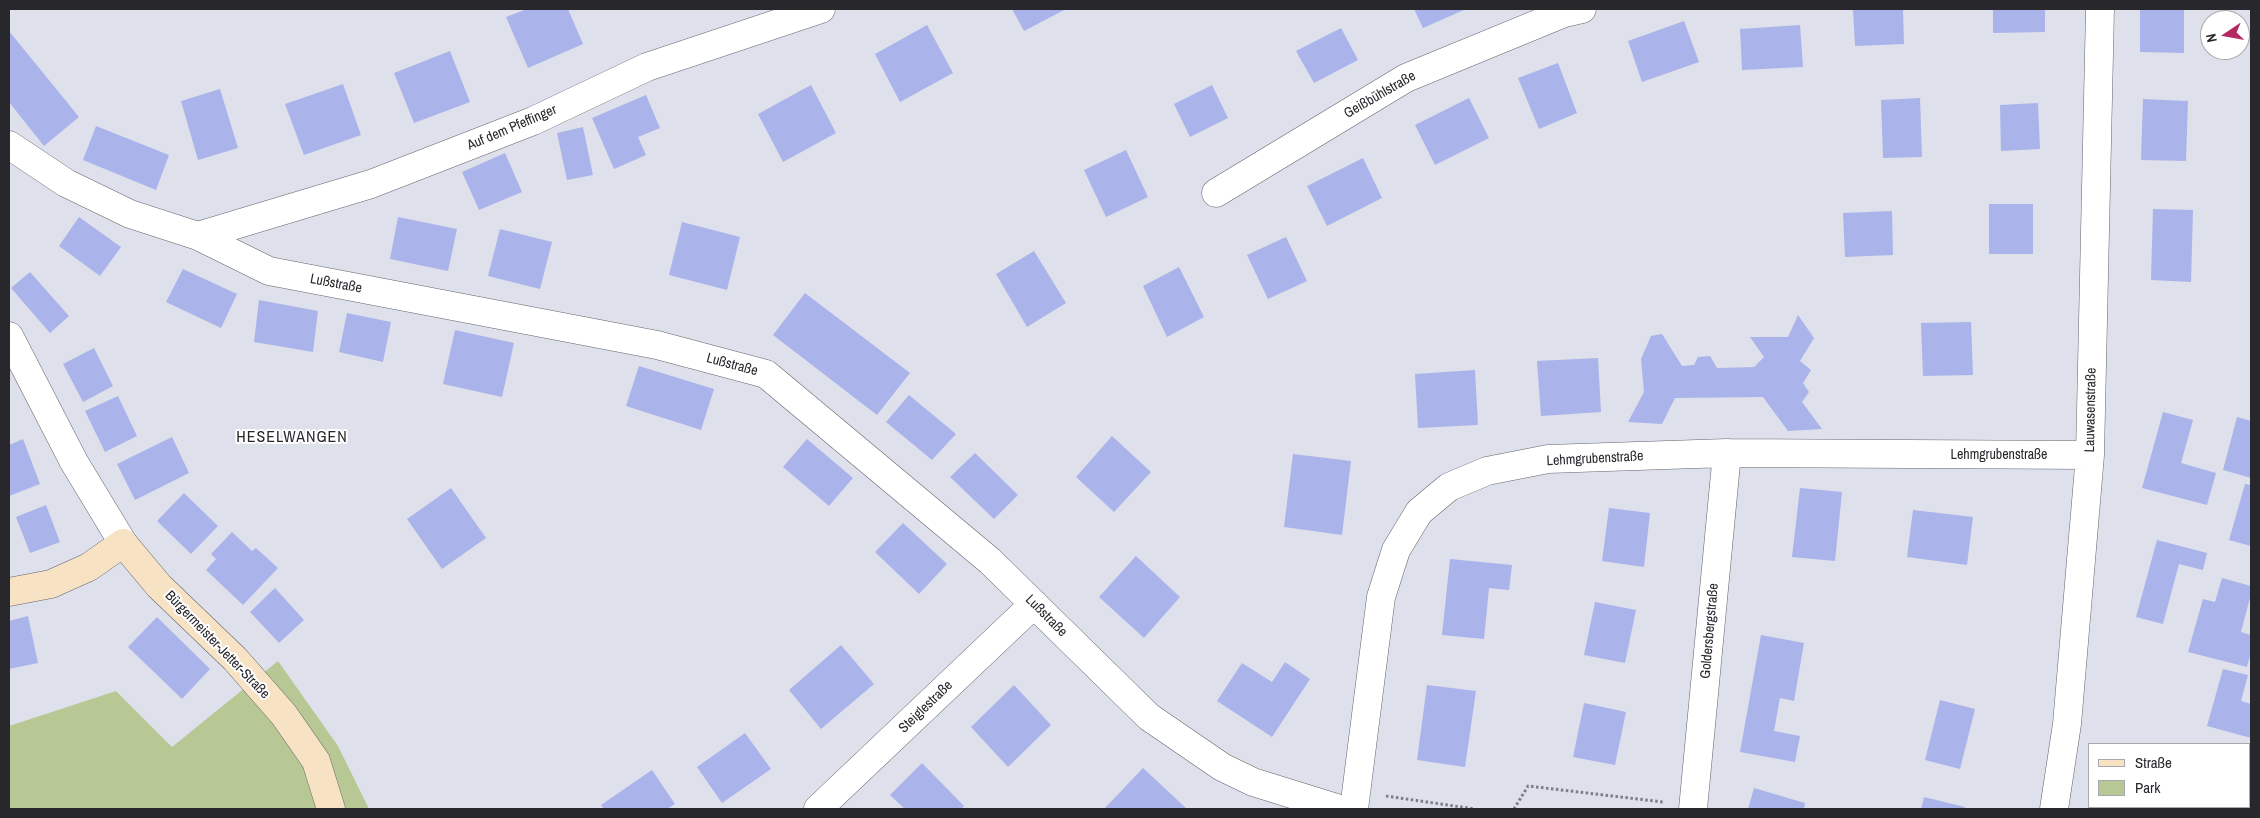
<!DOCTYPE html>
<html>
<head>
<meta charset="utf-8">
<style>
	body { margin:0 }
	#map { position:relative; width:2260px; height:818px; overflow:hidden; background:#dee0eb; font-family:"Archivo Narrow",sans-serif }
	canvas { display:block }
	.frame { position:absolute; inset:0; border:10px solid #27272c; pointer-events:none }
	.legend { position:absolute; left:2088px; top:743px; width:162px; height:65px; box-sizing:border-box; background:#fff; border:1px solid #a9a9ab; margin:0; padding:6px 9px; list-style:none; font-size:15px; color:#27272c }
	.legend li { display:flex; align-items:center; gap:10px; height:25px }
	.legend b { width:25px; border:1px solid #a9a9ab }
	.north { position:absolute; left:2200px; top:10px; width:50px; height:50px; box-sizing:border-box; background:#fff; border:1px solid #a9a9ab; border-radius:50%; rotate:258deg; font-size:14px; font-weight:700; line-height:20px; text-align:center; color:#27272c }
	.north::after { content:''; display:block; margin:auto; width:18px; height:22px; background:#b52962; clip-path:polygon(50% 0,100% 100%,50% 72%,0 100%) }
</style>
</head>
<body>
<div id="map">
<canvas width="2260" height="818"></canvas>
<div class="frame"></div>
<ul class="legend">
<li><b style="height:6px;background:#f7e2c4"></b>Straße</li>
<li><b style="height:14px;background:#b8c895"></b>Park</li>
</ul>
<div class="north">N</div>
</div>
<script>
const context = document.querySelector('canvas').getContext('2d');
context.lineJoin = 'round';
function fill(path, color) { context.fillStyle = color; context.fill(path, 'evenodd'); }
const poly = rows => new Path2D(rows.map(r => 'M' + r).join(''));
function stroke(path, color, width, dash) { context.strokeStyle = color; context.lineWidth = width; context.lineCap = dash ? 'butt' : 'round'; context.setLineDash(dash || []); context.stroke(path); }
function label(font, color, halo, rows, align = 'center') {
  context.font = font + ' "Archivo Narrow",sans-serif'; context.lineWidth = 4; context.setLineDash([]); context.textBaseline = 'middle'; context.strokeStyle = halo; context.fillStyle = color; for (const [text, x, y, turn = 0] of rows) {
    context.save(); context.translate(x, y); context.rotate((+turn || 0) * Math.PI / 180); context.textAlign = isNaN(turn) ? turn : align; if (halo) context.strokeText(text, 0, 0); context.fillText(text, 0, 0); context.restore();
  }
}
fill(poly([
	[278,661,338,746,369,809,9,809,9,726,116,691,172,747]
]), '#b8c895');
fill(poly([
	[527,9,568,9,583,44,528,68,506,17],
	[1012,9,1066,9,1024,31],
	[1414,9,1466,9,1423,28],
	[1853,9,1903,9,1904,44,1855,46],
	[1993,9,2045,9,2045,32,1993,33],
	[2140,9,2184,9,2184,53,2140,52],
	[1684,21,1699,62,1642,82,1628,41],
	[927,25,953,73,900,102,875,54],
	[1800,25,1803,67,1742,70,1740,29],
	[1341,28,1358,60,1314,83,1296,51],
	[9,31,79,117,44,146,9,102],
	[450,51,470,102,414,123,394,73],
	[1558,63,1577,113,1539,129,1518,78],
	[343,84,361,135,304,155,285,104],
	[811,85,836,133,783,162,758,114],
	[1212,85,1228,118,1190,137,1174,104],
	[220,89,238,148,198,160,181,101],
	[646,95,660,128,638,137,646,155,614,169,592,118],
	[1469,98,1489,138,1435,165,1415,125],
	[1920,98,1922,157,1883,158,1881,100],
	[2143,99,2188,101,2186,161,2141,160],
	[2038,103,2040,149,2001,151,2000,105],
	[96,126,169,155,156,190,83,160],
	[583,127,593,175,567,180,557,133],
	[1126,150,1148,197,1106,217,1084,170],
	[505,153,522,192,479,210,462,172],
	[1363,158,1382,198,1327,226,1307,186],
	[1989,204,2033,204,2033,254,1989,254],
	[2153,209,2193,210,2191,282,2151,280],
	[1892,211,1893,255,1845,257,1843,213],
	[79,217,121,247,100,276,59,246],
	[398,217,457,229,448,271,390,259],
	[682,222,740,237,727,290,669,275],
	[500,229,552,242,540,289,488,276],
	[1286,237,1307,281,1268,299,1247,255],
	[1034,251,1066,303,1027,327,996,274],
	[1179,267,1204,317,1167,337,1143,286],
	[183,269,237,294,221,328,166,302],
	[30,272,69,316,50,333,11,288],
	[805,293,910,373,877,415,773,335],
	[259,300,318,311,313,352,254,342],
	[347,313,391,322,383,362,339,352],
	[1798,315,1814,338,1800,361,1811,370,1803,383,1809,392,1802,402,1822,429,1788,431,1763,397,1675,398,1662,424,1628,422,1644,392,1641,359,1651,336,1662,334,1682,366,1694,365,1698,357,1710,356,1717,368,1754,367,1764,357,1750,337,1788,337],
	[1971,322,1973,375,1923,376,1921,323],
	[455,330,514,343,502,397,443,384],
	[94,348,113,386,83,402,63,364],
	[1598,358,1601,412,1541,416,1537,361],
	[639,366,714,389,701,430,626,406],
	[1475,370,1478,425,1418,428,1415,374],
	[909,395,956,434,932,460,886,422],
	[118,396,137,436,105,452,85,411],
	[2163,412,2193,420,2181,463,2216,473,2207,505,2142,488],
	[2237,417,2251,421,2251,478,2223,470],
	[1112,436,1151,472,1114,512,1076,477],
	[172,437,189,473,135,500,117,464],
	[23,439,40,484,9,496,9,445],
	[807,439,853,478,829,506,783,467],
	[975,453,1018,495,994,519,950,477],
	[1293,454,1351,461,1342,535,1284,527],
	[2245,484,2251,485,2251,546,2229,540],
	[451,488,486,538,442,569,407,519],
	[1800,488,1842,492,1835,561,1792,557],
	[184,493,218,526,191,554,157,521],
	[46,505,60,542,30,553,16,517],
	[1609,508,1650,513,1644,567,1602,561],
	[1913,510,1973,517,1967,565,1907,557],
	[903,523,947,564,919,594,875,552],
	[232,532,252,551,256,548,278,568,243,605,206,570,216,559,211,554],
	[2157,540,2207,553,2203,570,2179,564,2163,624,2136,617],
	[1136,556,1180,597,1144,638,1099,597],
	[1450,559,1512,565,1509,590,1489,588,1484,639,1442,635],
	[2222,578,2251,586,2251,594,2241,632,2251,635,2251,652,2247,667,2188,652,2203,599,2215,602],
	[275,588,304,620,279,643,250,612],
	[1595,602,1636,610,1625,663,1584,655],
	[28,616,38,663,9,669,9,621],
	[157,617,210,669,182,699,128,647],
	[1761,635,1804,643,1794,701,1780,698,1774,731,1800,736,1795,762,1740,752],
	[841,645,874,684,821,729,789,690],
	[1285,662,1310,679,1272,737,1217,701,1242,663,1272,682],
	[2223,669,2248,675,2241,701,2251,704,2251,738,2207,726],
	[1014,685,1051,725,1008,767,971,727],
	[1427,685,1476,691,1465,767,1417,760],
	[1940,700,1975,709,1960,769,1925,760],
	[1584,703,1626,712,1615,765,1573,757],
	[745,733,771,769,722,803,697,767],
	[922,763,964,806,961,809,905,809,890,795],
	[1143,768,1187,809,1105,808],
	[652,770,675,804,667,809,604,809,601,805],
	[1754,788,1805,803,1804,809,1748,809],
	[1924,797,1965,807,1964,809,1921,809],
	[2186,807,2217,807,2216,809,2185,809]
]), '#aab4ea');
const street = poly([
	[9,145,66,183,130,214,198,236,269,271,657,345,766,374,990,561,1149,717,1222,767,1253,782,1340,809],
	[1216,193,1406,78,1564,13,1582,9],
	[198,236,371,184,533,121,647,67,821,9],
	[9,336,74,462,123,543],
	[818,809,1034,604],
	[1354,809,1381,597,1396,550,1419,512,1449,487,1487,471,1548,459,1727,453,2090,455],
	[1693,809,1727,453],
	[2054,809,2067,724,2090,455,2100,9]
]);
const secondary = poly([
	[9,592,51,584,89,567,123,543,159,586,235,659,284,715,316,761,331,809]
]);
stroke(street, '#62646d', 29);
stroke(secondary, '#62646d', 29);
stroke(poly([
	[1386,796,1475,809],
	[1514,809,1528,786,1663,802]
]), '#7c7d85', 3, [2.5, 2.5]);
stroke(street, '#fff', 28);
stroke(secondary, '#f7e2c4', 28);
label('14px', '#27272c', '#fff', [
	["Geißbühlstraße",1380,95,-30],
	["Auf dem Pfeffinger",512,128,-23],
	["Lußstraße",336,284,11],
	["Lußstraße",732,365,15],
	["Lauwasenstraße",2091,410,-89],
	["Lehmgrubenstraße",1999,455],
	["Lehmgrubenstraße",1595,459,-3],
	["Lußstraße",1046,616,45],
	["Goldersbergstraße",1710,631,-85],
	["Bürgermeister-Jetter-Straße",217,645,46],
	["Steiglestraße",926,707,-44]
]);
context.letterSpacing = '1px';
label('16px', '#27272c', '#fff', [
	["HESELWANGEN",292,438]
]);
context.letterSpacing = '0px';
</script>
</body>
</html>
